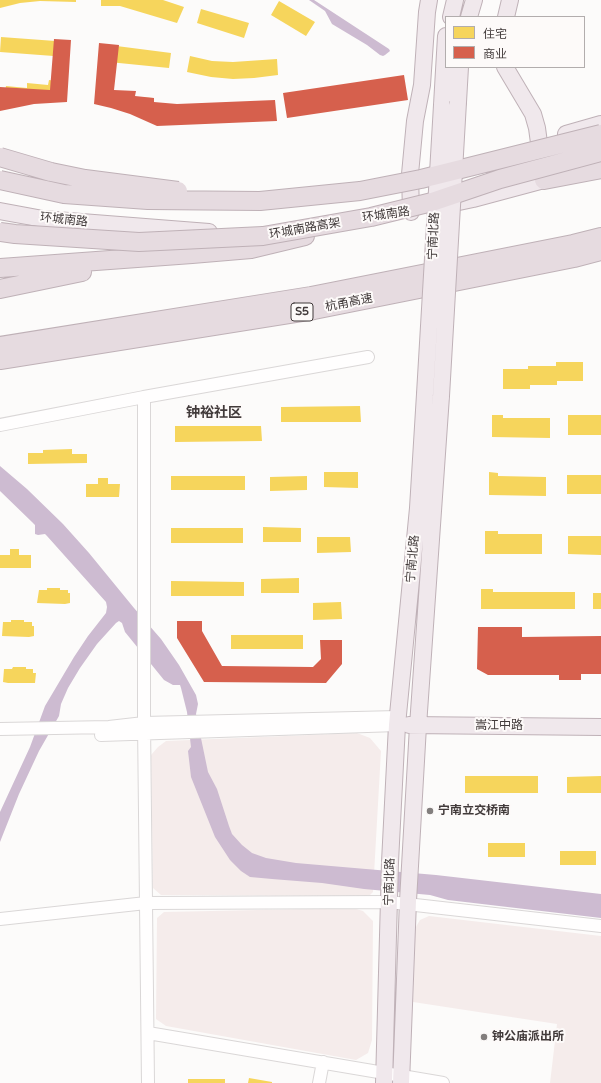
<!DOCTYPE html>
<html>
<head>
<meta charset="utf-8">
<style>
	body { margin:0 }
	#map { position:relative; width:601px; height:1083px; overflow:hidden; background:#fcfbfa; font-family:"Varela Round","Noto Sans SC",sans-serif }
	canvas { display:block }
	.legend { position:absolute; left:445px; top:16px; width:140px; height:52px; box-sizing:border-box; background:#fdfaf9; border:1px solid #b2adad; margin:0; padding:5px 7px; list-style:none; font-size:12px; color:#413a3a }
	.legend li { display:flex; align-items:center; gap:8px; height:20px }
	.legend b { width:20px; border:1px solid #b2adad }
</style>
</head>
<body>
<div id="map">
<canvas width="601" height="1083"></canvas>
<ul class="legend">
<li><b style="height:11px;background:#f6d55c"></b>住宅</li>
<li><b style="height:11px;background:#d6604d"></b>商业</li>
</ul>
</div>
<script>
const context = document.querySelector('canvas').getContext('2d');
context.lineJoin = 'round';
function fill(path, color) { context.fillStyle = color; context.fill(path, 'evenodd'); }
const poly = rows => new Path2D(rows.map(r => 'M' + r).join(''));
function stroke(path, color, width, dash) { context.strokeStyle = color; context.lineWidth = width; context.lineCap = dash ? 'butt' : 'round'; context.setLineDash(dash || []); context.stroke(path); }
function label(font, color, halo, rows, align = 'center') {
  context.font = font + ' "Varela Round","Noto Sans SC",sans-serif'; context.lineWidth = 4; context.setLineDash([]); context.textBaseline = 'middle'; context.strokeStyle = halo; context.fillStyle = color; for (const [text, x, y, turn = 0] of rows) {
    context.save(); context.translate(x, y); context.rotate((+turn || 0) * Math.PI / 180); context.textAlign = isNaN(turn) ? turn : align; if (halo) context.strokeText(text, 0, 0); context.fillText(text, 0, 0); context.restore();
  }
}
fill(poly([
	[357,733,370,738,381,751,373,892,369,896,161,895,153,888,151,755,158,747,166,741],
	[353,908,363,911,373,921,372,1040,368,1053,356,1060,166,1026,156,1019,157,918,164,912],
	[429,916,601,936,601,1083,550,1083,557,1024,413,1002,414,930,420,920]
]), '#f5eceb');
fill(poly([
	[309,0,314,0,389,49,390,51,385,55,383,56,380,55,367,45,332,24,325,11],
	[0,466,27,489,63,524,89,553,134,608,161,639,179,665,196,695,198,704,196,714,208,772,217,789,229,826,232,834,242,845,252,853,266,858,296,863,436,875,601,894,601,918,448,900,430,895,364,889,322,883,272,879,250,877,241,871,230,860,215,837,191,777,188,751,191,747,187,712,181,688,180,685,173,685,164,680,125,632,122,623,119,621,116,623,97,644,80,668,68,688,61,704,59,716,39,751,19,794,0,842,0,812,30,747,45,706,74,657,88,636,106,613,107,607,106,602,47,536,45,534,38,535,35,534,35,525,32,522,0,491]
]), '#cdbbd1');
fill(poly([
	[0,0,76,0,76,2,40,1,20,3,0,8],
	[101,0,163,0,184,7,177,23,120,6,101,6],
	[279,1,315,22,306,36,271,15],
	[201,9,249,23,244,38,197,23],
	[1,37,69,42,67,57,0,52],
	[101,44,171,53,169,68,99,61],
	[190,56,212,61,233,62,277,59,278,75,254,78,233,79,211,77,187,72],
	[402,77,406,98,357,105,353,84],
	[49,80,66,82,65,96,46,95,46,100,26,99,25,103,4,101,3,106,0,106,0,90,5,91,6,86,27,88,27,83,48,85],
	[97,84,113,85,113,91,135,92,134,97,153,98,152,103,173,105,172,118,153,117,153,113,133,111,133,107,115,106,115,101,96,99],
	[335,88,337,108,289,115,286,95],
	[272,103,273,119,183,123,182,106],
	[556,362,583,362,583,381,557,381,557,385,530,385,530,389,503,389,503,369,528,369,528,366,556,366],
	[360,406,361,422,281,422,281,407],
	[492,415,503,415,503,418,550,418,550,438,492,437],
	[568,415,601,415,601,435,568,435],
	[175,426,261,426,262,441,175,442],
	[72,449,72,454,87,454,87,463,28,464,28,453,43,453,43,450],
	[324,472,358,472,358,488,324,487],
	[489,472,498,473,498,476,546,477,546,496,489,495],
	[567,475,601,475,601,494,567,494],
	[171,476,245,476,245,490,171,490],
	[307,476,307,490,270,491,270,477],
	[98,478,108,478,108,484,120,484,119,497,86,497,86,484,98,484],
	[263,527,301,528,301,542,263,542],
	[171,528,243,528,243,543,171,543],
	[485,531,498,531,498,534,542,534,542,554,485,554],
	[568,536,601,536,601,555,568,554],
	[317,537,350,537,351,552,317,553],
	[10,549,19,549,19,555,31,555,31,568,0,568,0,555,10,555],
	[299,578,299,593,261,593,261,579],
	[171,581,244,582,244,596,171,596],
	[47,588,60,588,60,590,68,590,68,593,70,593,70,603,65,604,37,603,39,590,47,590],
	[481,589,493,589,493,592,575,592,575,609,481,609],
	[593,593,601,593,601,609,593,609],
	[341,602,342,619,313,620,313,603],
	[11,620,24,620,24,622,32,622,32,626,34,626,34,636,29,637,2,636,3,622,11,622],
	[231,635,303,635,303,649,231,649],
	[13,667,26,667,26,669,33,669,33,673,36,673,35,683,8,683,3,682,4,669,12,669],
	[465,776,538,776,538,793,465,793],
	[601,776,601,793,567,793,567,777],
	[488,843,525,843,525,857,488,857],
	[560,851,596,851,596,865,560,865],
	[249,1078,272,1082,272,1083,248,1083],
	[188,1079,225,1079,225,1083,188,1083]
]), '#f6d55c');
fill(poly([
	[54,39,71,40,67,102,34,104,0,111,0,87,50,90],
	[99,43,119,45,114,90,136,91,135,96,154,98,154,102,177,104,275,100,277,121,157,126,130,114,111,108,94,104],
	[404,75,408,100,287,118,283,93],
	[177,621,202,621,202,631,222,666,313,667,321,659,320,640,342,640,342,664,326,683,204,682,177,638],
	[478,627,522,627,522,637,601,636,601,674,581,674,581,680,559,680,559,675,488,675,477,669]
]), '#d6604d');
const minor = poly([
	[0,425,144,397],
	[0,729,109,727,144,723,398,717],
	[101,735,397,725],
	[0,919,146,903,389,902,601,926],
	[148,1033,443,1083],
	[148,1083,144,723,144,397,368,357],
	[319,1083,323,1062]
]);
const major = poly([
	[451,17,455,0],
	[469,17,474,0],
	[506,17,510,0],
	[505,67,533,114,537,128,544,180],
	[458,102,460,67],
	[442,105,446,36],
	[566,134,601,124],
	[440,206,473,199,555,177],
	[0,211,43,219,209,232],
	[411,212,410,174,415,121,422,85,427,12,429,0],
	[409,725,601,727],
	[384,1083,390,862,397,725,418,508,425,394],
	[401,1083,408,901,418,726,441,396]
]);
const highway = poly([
	[544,180,601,169],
	[0,268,192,254,251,249,305,236],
	[0,289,82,272],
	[0,346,311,296,573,244,601,237],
	[0,360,314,310,574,258,601,251]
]);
stroke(minor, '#dad7d7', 14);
stroke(major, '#bfb1b7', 18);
stroke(highway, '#bfb1b7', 20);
stroke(minor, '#fffefe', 12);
stroke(major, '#f0e8ec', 16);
stroke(highway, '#e6dbe0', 18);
const majorBridge = poly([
	[425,394,442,105],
	[441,396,458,102]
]);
const highwayBridge = poly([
	[0,157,51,172,85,179,178,191],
	[0,180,64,194,148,200,260,201,360,191,421,179,601,134],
	[0,232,15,234,139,242,263,236,371,217,432,202,500,179,601,152]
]);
stroke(majorBridge, '#bfb1b7', 18, []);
stroke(highwayBridge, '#bfb1b7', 20, []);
stroke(majorBridge, '#f0e8ec', 16);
stroke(highwayBridge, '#e6dbe0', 18);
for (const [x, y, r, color] of [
	[430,811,4,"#827e7d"],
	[484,1037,4,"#827e7d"]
]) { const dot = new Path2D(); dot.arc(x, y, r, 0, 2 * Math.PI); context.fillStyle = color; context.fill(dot); stroke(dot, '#fdfaf9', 1.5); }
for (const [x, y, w] of [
	[302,312,22]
]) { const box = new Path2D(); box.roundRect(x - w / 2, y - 9, w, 18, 3); context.fillStyle = '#fdfaf9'; context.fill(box); stroke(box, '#413a3a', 1); }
label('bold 11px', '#413a3a', null, [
	["S5",302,312]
]);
label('12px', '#413a3a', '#fdfaf9', [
	["环城南路",386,215,-8],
	["环城南路",64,220,6],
	["环城南路高架",305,229,-10],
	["宁南北路",434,236,-87],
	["杭甬高速",349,303,-11],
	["宁南北路",413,559,-85],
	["嵩江中路",499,726],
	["宁南北路",390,882,-88]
]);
label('bold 12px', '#413a3a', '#fdfaf9', [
	["宁南立交桥南",438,811],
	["钟公庙派出所",492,1037]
], 'left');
label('bold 14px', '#413a3a', '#fdfaf9', [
	["钟裕社区",214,413]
]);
</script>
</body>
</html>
